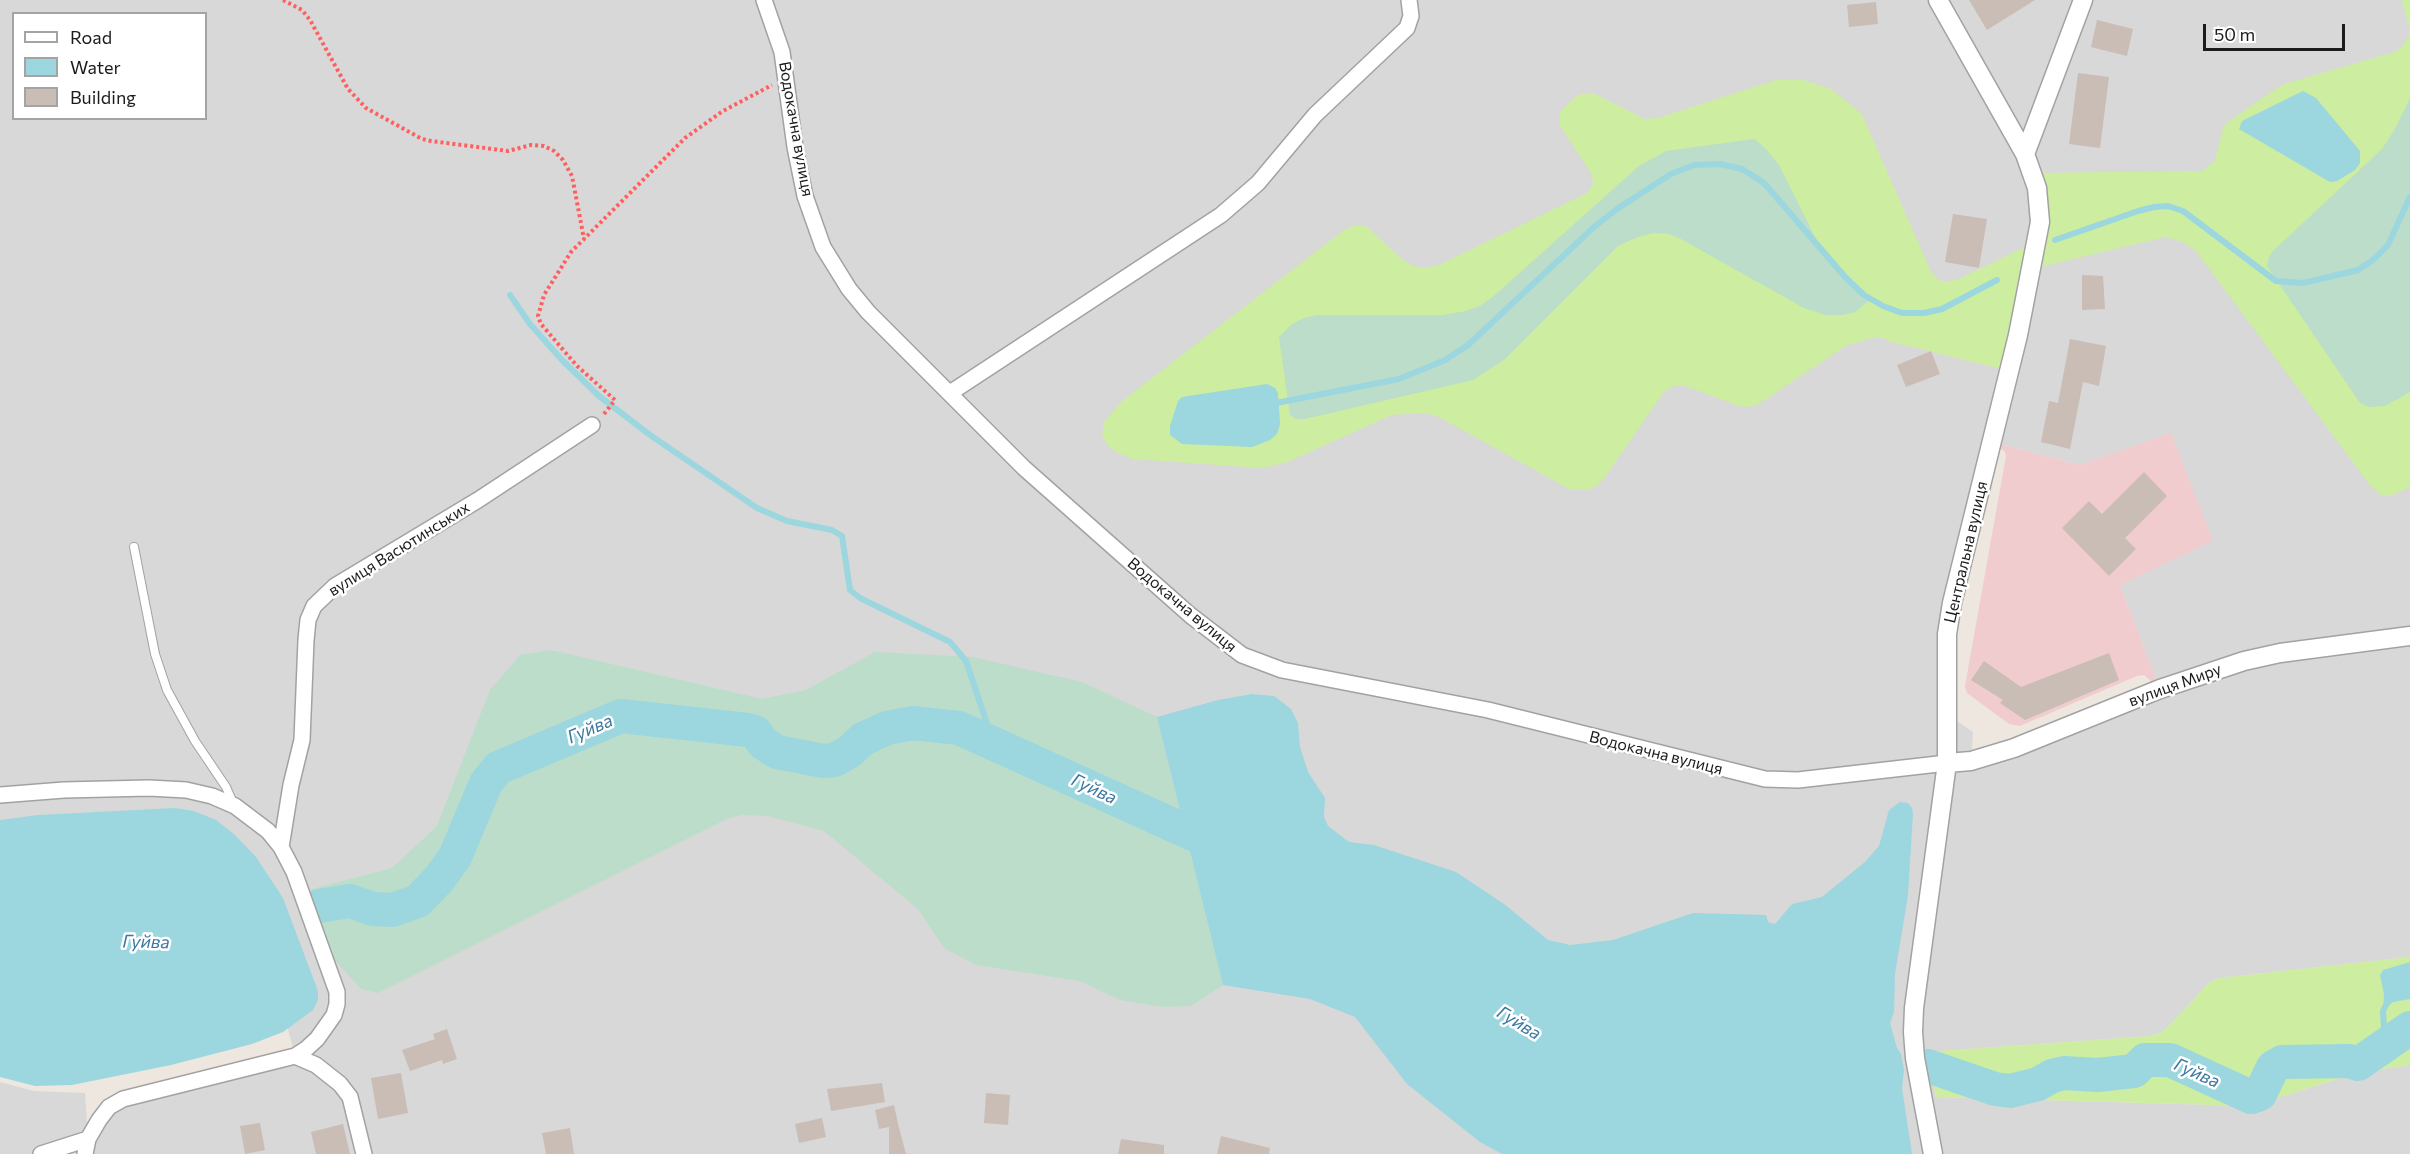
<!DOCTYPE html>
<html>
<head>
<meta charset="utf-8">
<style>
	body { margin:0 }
	#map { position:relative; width:2410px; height:1154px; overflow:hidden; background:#eee7df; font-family:Commissioner,sans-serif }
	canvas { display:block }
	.legend { position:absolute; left:12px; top:12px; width:195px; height:108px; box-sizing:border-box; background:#fff; border:2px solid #a4a4a4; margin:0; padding:8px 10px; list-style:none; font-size:18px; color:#1b1b1b }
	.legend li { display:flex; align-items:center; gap:12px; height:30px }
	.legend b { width:30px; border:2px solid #a4a4a4 }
	.scale { position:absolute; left:2203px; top:24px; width:142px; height:27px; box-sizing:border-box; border:3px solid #1b1b1b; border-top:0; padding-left:8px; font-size:18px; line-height:21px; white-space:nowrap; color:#1b1b1b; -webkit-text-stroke:4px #fff; paint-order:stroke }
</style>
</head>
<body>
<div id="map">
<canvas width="2410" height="1154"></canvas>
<ul class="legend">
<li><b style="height:8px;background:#fff"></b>Road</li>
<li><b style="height:16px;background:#9cd6df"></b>Water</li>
<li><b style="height:16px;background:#c9bdb5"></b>Building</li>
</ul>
<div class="scale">50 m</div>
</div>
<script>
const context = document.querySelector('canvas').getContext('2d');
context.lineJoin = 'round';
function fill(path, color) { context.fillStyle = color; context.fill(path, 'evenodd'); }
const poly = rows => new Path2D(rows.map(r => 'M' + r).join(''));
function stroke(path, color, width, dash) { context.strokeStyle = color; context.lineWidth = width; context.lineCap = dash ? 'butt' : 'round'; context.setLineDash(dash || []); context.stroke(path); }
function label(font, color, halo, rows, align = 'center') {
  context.font = font + ' Commissioner,sans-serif'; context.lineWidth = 5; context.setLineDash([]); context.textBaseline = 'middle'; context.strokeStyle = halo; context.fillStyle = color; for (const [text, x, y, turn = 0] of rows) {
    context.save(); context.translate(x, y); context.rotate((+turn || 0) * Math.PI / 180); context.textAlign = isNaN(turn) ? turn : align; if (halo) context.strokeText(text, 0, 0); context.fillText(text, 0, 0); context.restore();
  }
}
fill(poly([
	[0,0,2410,0,2410,957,2220,978,2210,982,2169,1026,2162,1032,2150,1036,1927,1052,1936,1097,2251,1106,2360,1072,2410,1065,2410,1154,85,1154,88,1140,37,1154,0,1154,0,1082,34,1091,85,1093,88,1138,109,1107,295,1056,251,890,0,910],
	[14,14,206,14,206,118,14,118],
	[2171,434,2120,585,2160,689,1971,760,1973,732,1947,714,1952,603,1993,442,2080,465]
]), '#d9d8d8');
fill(poly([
	[2171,433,2213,541,2120,585,2160,689,2144,675,2137,676,2020,726,2009,724,1967,693,1965,686,2006,456,2005,452,1993,442,2080,465]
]), '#f0ccce');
fill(poly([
	[2402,0,2410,0,2410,487,2390,496,2381,495,2369,484,2196,251,2183,242,2165,237,2032,269,2010,371,1892,342,1882,338,1872,338,1847,345,1757,405,1747,407,1736,405,1683,385,1673,386,1664,392,1605,477,1597,486,1587,490,1571,490,1437,416,1423,413,1392,415,1285,463,1261,468,1133,459,1118,453,1108,446,1102,435,1104,422,1121,402,1344,230,1356,225,1366,226,1403,260,1413,266,1425,268,1439,265,1587,193,1593,184,1592,175,1559,124,1560,112,1575,97,1582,94,1593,93,1645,119,1658,118,1776,80,1803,80,1831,89,1862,114,1931,272,1940,281,1949,281,1959,279,2037,241,2033,173,2202,171,2215,161,2223,128,2228,122,2277,88,2287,83,2395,52,2404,44,2410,32],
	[2410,957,2410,1065,2360,1072,2251,1106,1936,1097,1926,1052,2150,1036,2162,1032,2169,1026,2210,982,2220,978]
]), '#cdeda0');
fill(poly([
	[2410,98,2410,392,2385,406,2369,407,2360,403,2267,266,2269,257,2273,251,2382,149,2395,129],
	[1754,139,1765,148,1779,165,1821,249,1846,278,1871,299,1855,312,1843,315,1826,315,1804,308,1681,239,1669,234,1654,233,1638,237,1618,246,1504,360,1473,380,1305,419,1297,419,1290,415,1279,337,1291,325,1304,318,1317,315,1443,315,1466,311,1480,306,1495,295,1639,166,1652,159,1666,151],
	[551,650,762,699,806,690,875,652,973,657,1082,682,1157,717,1223,985,1191,1006,1164,1007,1120,1000,1080,981,976,965,944,948,918,909,824,831,768,816,743,815,729,818,378,993,361,989,333,958,310,894,312,889,392,868,437,826,490,690,520,655]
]), '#bbddca');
fill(poly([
	[2303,91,2316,98,2360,151,2360,163,2355,170,2337,181,2330,182,2239,129,2242,121],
	[1267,384,1275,388,1278,393,1280,424,1277,434,1270,440,1252,447,1182,444,1170,435,1170,426,1178,401,1182,397],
	[1252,694,1274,696,1291,709,1298,723,1300,747,1308,772,1325,798,1324,817,1328,826,1349,842,1374,845,1456,872,1504,904,1548,940,1570,945,1613,940,1693,913,1766,915,1768,922,1775,924,1792,904,1822,897,1865,862,1879,846,1889,810,1900,802,1908,803,1912,808,1913,814,1908,895,1895,974,1894,1012,1890,1023,1897,1048,1901,1054,1904,1070,1902,1088,1912,1154,1502,1154,1480,1142,1407,1084,1355,1017,1310,999,1223,985,1157,717,1218,700],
	[175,808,194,811,216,820,234,834,256,857,283,898,318,991,318,1000,313,1010,283,1032,252,1044,171,1065,72,1085,35,1086,0,1077,0,820,38,815],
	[2410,962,2410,999,2393,1002,2383,1011,2384,994,2380,975,2383,970]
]), '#9cd6df');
stroke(poly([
	[2055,240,2138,211,2154,207,2168,206,2183,211,2276,281,2303,283,2358,270,2373,260,2388,245,2410,197],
	[510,295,530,324,562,360,599,396,650,435,757,508,787,521,832,530,842,536,850,590,860,598,950,642,966,661,993,742],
	[1271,404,1399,379,1445,360,1468,345,1594,227,1617,209,1671,174,1694,165,1720,164,1742,169,1764,183,1846,278,1864,295,1883,306,1902,313,1924,313,1942,309,1997,280],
	[2386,1005,2383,1011,2384,1028,2394,1036]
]), '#9cd6df', 6);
stroke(poly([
	[319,906,350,901,373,909,392,910,418,901,439,879,455,857,486,783,498,768,621,716,748,730,755,732,763,743,777,752,824,761,835,760,850,751,863,739,887,728,913,723,959,728,1228,850],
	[1928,1066,1995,1089,2010,1091,2038,1084,2052,1076,2064,1073,2097,1075,2134,1071,2145,1060,2170,1060,2251,1097,2260,1094,2273,1067,2282,1062,2349,1061,2358,1064,2410,1028]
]), '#9cd6df', 34);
fill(poly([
	[1969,0,2035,0,1987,30],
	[1876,2,1878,24,1849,27,1847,5],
	[2097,20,2133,29,2127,56,2091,47],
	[2078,73,2109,77,2100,148,2069,144],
	[1953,214,1987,219,1979,268,1945,262],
	[2082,275,2103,276,2105,309,2082,310],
	[2070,339,2106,346,2099,386,2083,382,2070,449,2041,442,2049,401,2058,403],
	[1931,351,1940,374,1906,387,1897,365],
	[2144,472,2167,496,2125,538,2136,549,2109,576,2062,528,2089,501,2102,514],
	[2109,653,2119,680,2025,720,2000,703,2003,700,1971,680,1984,661,2021,687],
	[447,1029,457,1059,443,1064,442,1060,410,1071,402,1050,435,1039,433,1034],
	[401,1073,408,1113,378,1119,371,1078],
	[882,1083,885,1102,831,1111,827,1089],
	[986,1093,1010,1095,1008,1125,984,1123],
	[894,1105,898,1124,906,1154,889,1154,889,1127,879,1129,875,1110],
	[822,1118,826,1137,799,1143,795,1124],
	[260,1123,265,1150,245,1154,240,1126],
	[343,1124,350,1154,316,1154,311,1132],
	[570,1128,574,1154,546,1154,542,1133],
	[1221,1136,1270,1148,1269,1154,1217,1154],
	[1121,1139,1164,1145,1164,1154,1118,1154]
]), '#c9bdb5');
const service = poly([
	[134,547,155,654,167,690,195,741,226,787,234,805]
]);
const minor = poly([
	[764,0,782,52,795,147,805,196,823,247,849,289,868,312,1024,468,1190,615,1242,655,1282,670,1488,710,1765,779,1798,780,1947,763],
	[950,393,1221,215,1258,183,1315,115,1407,28,1411,16,1409,0],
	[0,795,64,790,149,788,186,790,212,796,235,806,268,831,281,847,294,872,337,992,337,1004,334,1015,317,1039,306,1049,295,1056,123,1099,109,1107,99,1120,88,1139,85,1154],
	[281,847,291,785,302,740,306,640,308,620,314,606,335,586,478,500,592,425],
	[295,1056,316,1065,340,1084,350,1097,364,1154],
	[41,1154,88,1139]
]);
const tertiary = poly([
	[2025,154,2083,0],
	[1947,763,1971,761,2014,748,2160,689,2244,661,2280,653,2410,636],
	[1933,1154,1915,1058,1913,1032,1914,1008,1947,763,1947,634,1952,603,2018,335,2040,222,2037,188,2025,154,1938,0]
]);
stroke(service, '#a2a2a2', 10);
stroke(minor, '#a2a2a2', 18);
stroke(tertiary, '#a2a2a2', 21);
stroke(poly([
	[283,0,302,10,310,20,348,89,366,108,422,139,431,141,508,151,531,145,544,146,554,151,563,160,572,176,584,239],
	[604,414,615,400,577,366,541,324,538,316,544,295,571,252,685,138,723,111,772,85]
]), '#ff605f', 4, [3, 3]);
stroke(service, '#fff', 8);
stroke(minor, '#fff', 15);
stroke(tertiary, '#fff', 18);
label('16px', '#1b1b1b', '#fff', [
	["Водокачна вулиця",796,129,80],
	["вулиця Васютинських",399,549,-32],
	["Центральна вулиця",1966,552,-77],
	["Водокачна вулиця",1182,605,40],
	["вулиця Миру",2175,685,-20],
	["Водокачна вулиця",1656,753,14]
]);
label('italic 18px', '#3d78a0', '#fff', [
	["Гуйва",590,729,-23],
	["Гуйва",1094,789,25],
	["Гуйва",146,942,1],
	["Гуйва",1519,1023,31],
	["Гуйва",2197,1073,24]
]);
</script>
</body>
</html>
